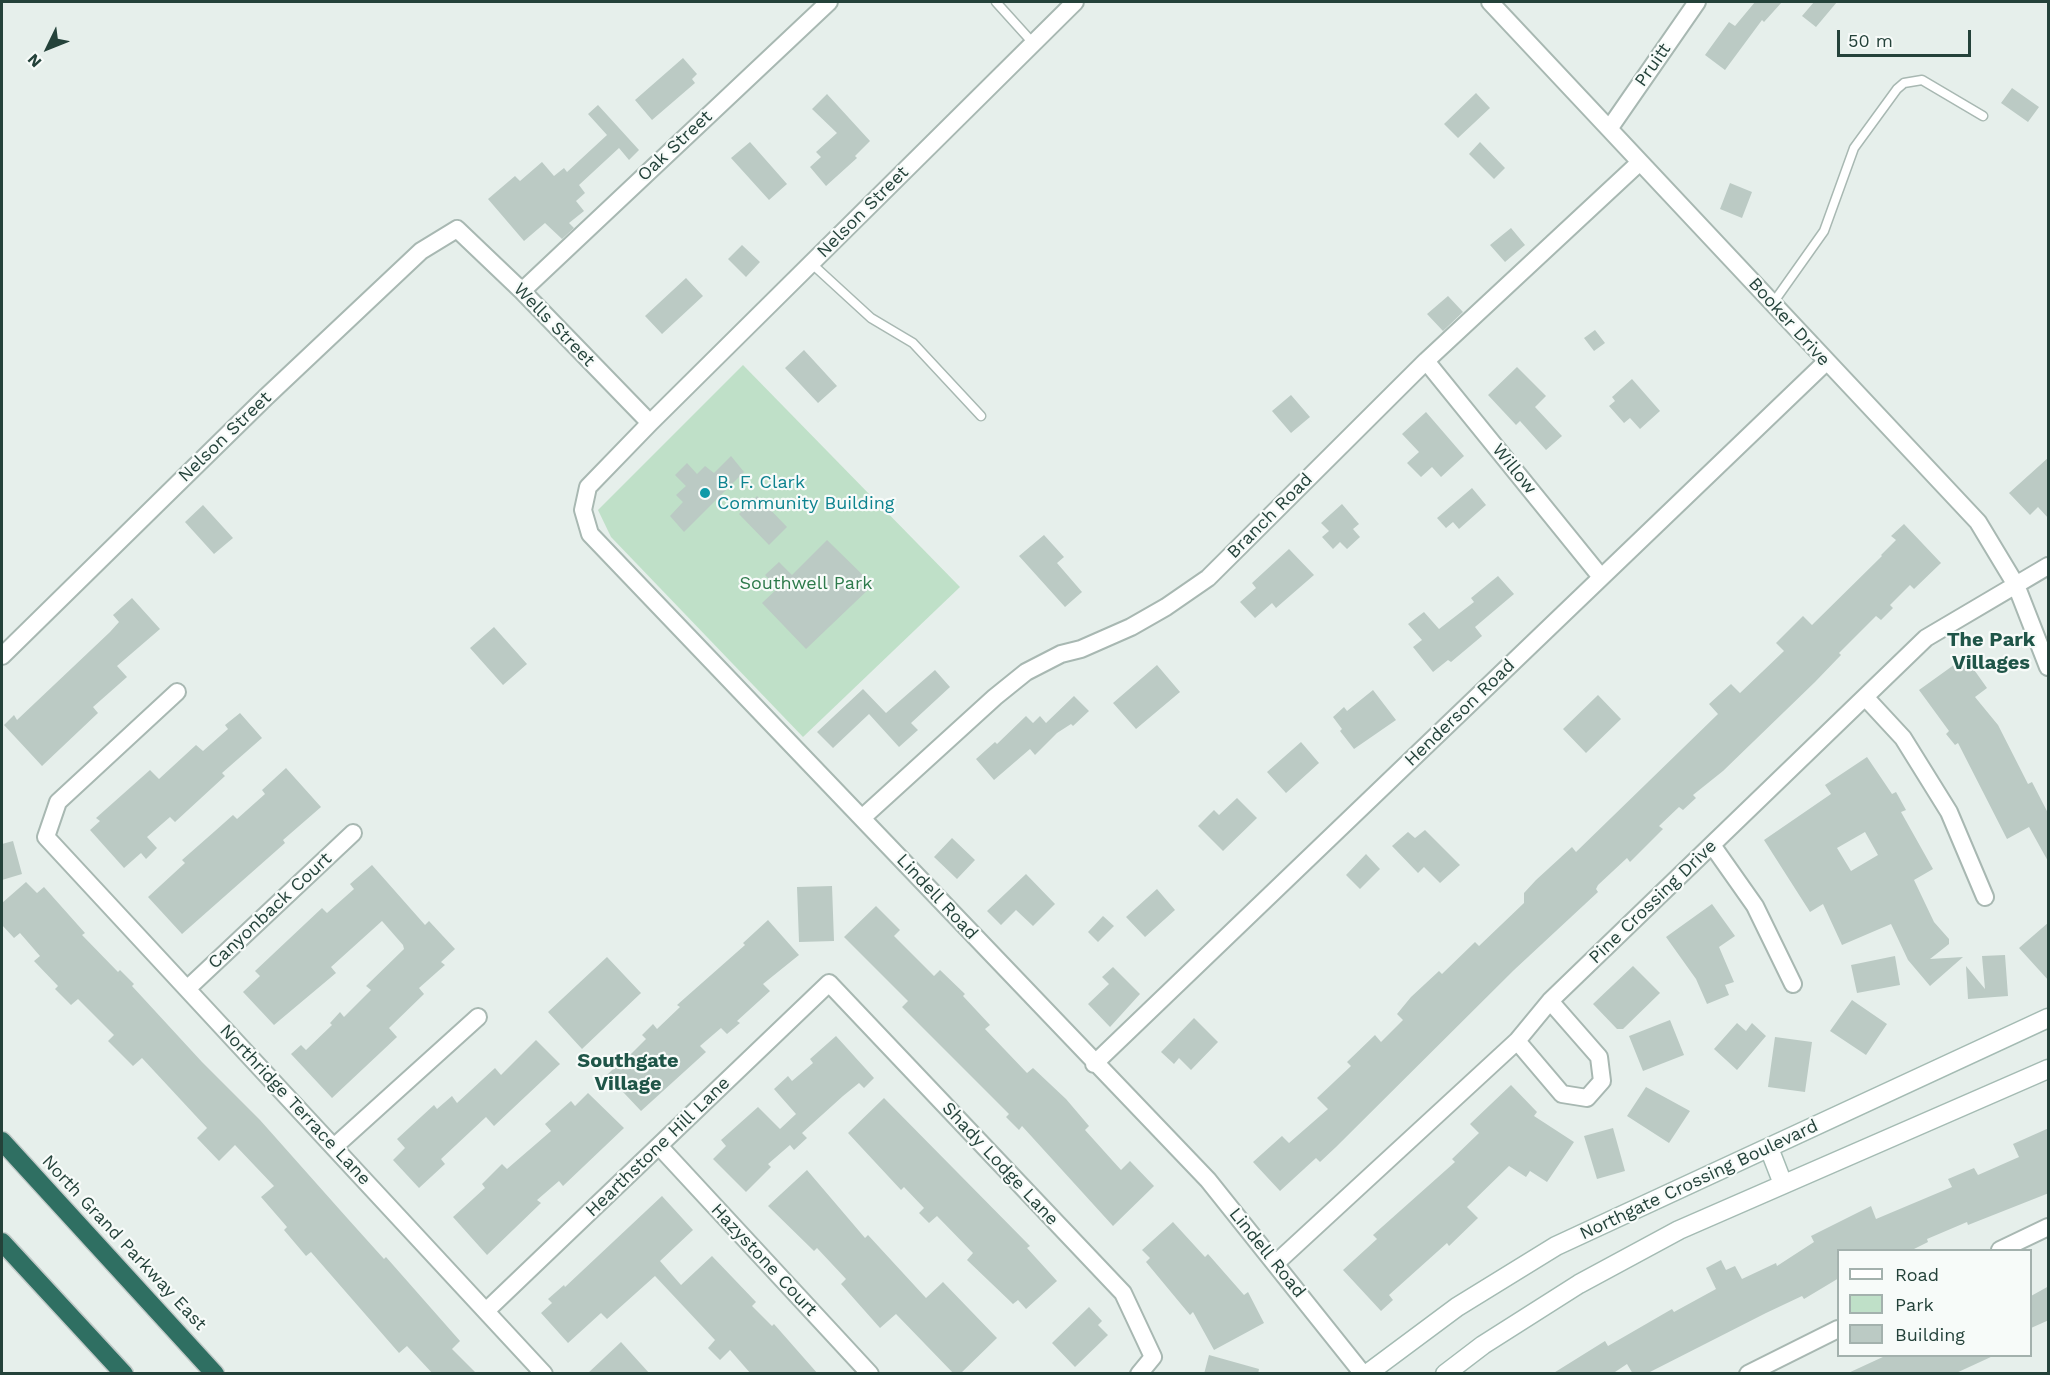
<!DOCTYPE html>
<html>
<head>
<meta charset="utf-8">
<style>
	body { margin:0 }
	#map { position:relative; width:2050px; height:1375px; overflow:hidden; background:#e6efeb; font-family:"Work Sans",sans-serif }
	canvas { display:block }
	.frame { position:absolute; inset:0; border:3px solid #24423a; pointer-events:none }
	.legend { position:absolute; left:1837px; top:1249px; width:195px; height:108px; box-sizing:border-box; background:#f7fbf9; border:2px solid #a3b1ad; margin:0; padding:8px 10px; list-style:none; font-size:18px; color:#24423a }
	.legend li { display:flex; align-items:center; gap:12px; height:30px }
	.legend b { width:30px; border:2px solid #a3b1ad }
	.north { position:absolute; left:18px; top:18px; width:60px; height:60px; -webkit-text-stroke:4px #f7fbf9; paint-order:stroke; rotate:227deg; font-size:16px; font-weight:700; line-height:24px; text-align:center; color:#24423a }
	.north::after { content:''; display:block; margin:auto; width:21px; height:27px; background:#24423a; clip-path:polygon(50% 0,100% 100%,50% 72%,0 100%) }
	.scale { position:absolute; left:1837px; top:30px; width:134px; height:27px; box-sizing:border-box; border:3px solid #24423a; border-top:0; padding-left:8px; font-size:18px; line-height:21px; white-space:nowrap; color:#24423a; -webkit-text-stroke:4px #f7fbf9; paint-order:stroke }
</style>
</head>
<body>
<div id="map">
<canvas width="2050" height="1375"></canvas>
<div class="frame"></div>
<ul class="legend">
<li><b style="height:8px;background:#fff"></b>Road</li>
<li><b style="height:16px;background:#bfe0c8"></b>Park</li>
<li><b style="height:16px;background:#bbcac4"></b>Building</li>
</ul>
<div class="north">N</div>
<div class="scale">50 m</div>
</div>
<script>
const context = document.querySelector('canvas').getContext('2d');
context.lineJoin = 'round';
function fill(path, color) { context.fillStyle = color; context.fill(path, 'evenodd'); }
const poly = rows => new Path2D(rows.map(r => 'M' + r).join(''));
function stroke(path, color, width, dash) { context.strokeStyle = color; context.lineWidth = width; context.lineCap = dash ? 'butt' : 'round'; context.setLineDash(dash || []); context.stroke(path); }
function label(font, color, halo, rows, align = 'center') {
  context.font = font + ' "Work Sans",sans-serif'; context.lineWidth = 4.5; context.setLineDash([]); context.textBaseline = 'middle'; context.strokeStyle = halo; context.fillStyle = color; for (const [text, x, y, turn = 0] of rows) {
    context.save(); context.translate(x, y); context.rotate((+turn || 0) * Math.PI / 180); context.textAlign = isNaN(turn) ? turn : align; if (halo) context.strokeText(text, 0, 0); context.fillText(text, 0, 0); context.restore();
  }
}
fill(poly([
	[743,365,960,587,803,737,611,537,598,510]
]), '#bfe0c8');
fill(poly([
	[1755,2,1782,2,1764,22,1762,20,1725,70,1705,55,1729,22,1735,26],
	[1814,2,1837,2,1816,27,1802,16],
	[683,58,697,74,692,79,695,83,652,120,635,100],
	[2012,88,2039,107,2028,122,2001,103],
	[1476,93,1490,108,1458,138,1444,124],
	[827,94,870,141,855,156,857,158,826,186,810,167,821,157,816,152,837,133,812,109],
	[598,105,639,150,629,160,619,148,579,185,585,193,576,201,584,211,569,223,574,228,562,239,545,223,524,241,488,199,515,176,520,181,542,162,554,176,564,168,567,172,607,135,588,114],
	[750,142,787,184,769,200,731,158],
	[1480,142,1505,168,1494,179,1469,154],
	[1730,183,1752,192,1742,218,1720,209],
	[1511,228,1525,245,1505,262,1490,245],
	[742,245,760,262,746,277,728,259],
	[686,278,703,296,662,334,645,316],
	[1448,296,1463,312,1443,331,1427,314],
	[1595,330,1605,343,1594,351,1584,338],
	[804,350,837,386,818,403,785,368],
	[1517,367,1546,396,1535,407,1562,436,1546,450,1520,421,1516,425,1488,395],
	[1632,379,1660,411,1640,429,1630,418,1624,423,1609,406,1615,401,1612,397],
	[1291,395,1310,417,1291,433,1272,411],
	[1426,412,1464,456,1441,477,1432,467,1421,477,1407,463,1419,452,1402,434],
	[731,456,744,472,684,532,670,516,683,502,676,495,686,486,675,475,687,463,697,474,705,466,714,473],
	[2049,457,2049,519,2038,507,2030,515,2009,493],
	[1472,488,1486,505,1459,529,1453,522,1446,528,1437,518],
	[757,496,787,527,769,545,739,514],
	[1342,504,1359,524,1353,529,1360,537,1347,549,1340,542,1333,549,1322,537,1329,531,1321,523],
	[203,505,233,538,214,554,185,522],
	[1904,524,1941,563,1914,589,1910,585,1890,605,1893,608,1881,620,1876,616,1839,653,1841,655,1815,682,1723,771,1693,795,1696,798,1683,810,1679,807,1659,826,1663,829,1630,862,1627,858,1598,885,1596,889,1598,892,1514,970,1336,1147,1320,1162,1316,1158,1280,1191,1253,1162,1282,1136,1289,1143,1328,1109,1317,1098,1351,1066,1347,1062,1375,1035,1381,1042,1403,1020,1397,1014,1411,997,1439,971,1442,974,1475,942,1479,946,1524,903,1524,893,1536,880,1572,847,1576,852,1718,714,1709,704,1731,684,1740,693,1784,651,1776,643,1803,616,1812,625,1882,556,1881,555,1896,540,1891,536],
	[1044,535,1064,557,1057,563,1082,592,1065,607,1019,556],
	[827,540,873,585,806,649,762,603,778,588,765,575,779,562,792,575],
	[1289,549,1314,575,1276,608,1272,603,1255,618,1240,602,1256,588,1252,583],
	[1498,576,1514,594,1475,627,1482,636,1451,662,1448,660,1433,672,1413,647,1422,640,1408,624,1424,612,1439,629,1474,602,1471,598],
	[132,598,160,629,117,666,127,677,93,707,98,713,42,766,4,725,14,715,17,720,110,632,119,622,113,615],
	[494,627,527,664,503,685,470,648],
	[1965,657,1987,688,1975,697,1998,725,2028,784,2032,782,2049,815,2049,863,2029,827,2007,839,1958,743,1955,745,1946,734,1949,731,1919,690],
	[1157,665,1180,692,1136,729,1113,703],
	[935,670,950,687,911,723,918,730,899,747,869,714,833,748,817,732,863,689,886,713],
	[1373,690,1396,720,1354,749,1340,731,1342,729,1333,717,1344,707,1347,711],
	[1598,695,1621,719,1586,753,1563,729],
	[1074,696,1089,711,1073,726,1071,724,1057,733,1035,755,1030,749,994,780,976,759,995,742,997,744,1026,716,1033,723,1040,716,1046,723],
	[240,713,262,738,222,773,225,776,175,822,170,817,147,837,157,848,146,859,141,853,124,868,90,830,100,821,96,818,150,770,159,779,196,745,203,751,228,729,225,725],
	[1301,742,1319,763,1286,793,1267,772],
	[1867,757,1892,794,1896,792,1906,810,1901,812,1933,869,1914,880,1934,922,1949,939,1949,944,1930,959,1963,957,1930,986,1908,960,1891,924,1842,945,1823,904,1810,912,1764,840,1831,794,1825,785],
	[1865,832,1878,855,1851,871,1837,848],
	[286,768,321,807,283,840,285,843,182,934,148,897,185,863,182,860,215,831,233,815,237,819,265,794,262,790],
	[1237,798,1257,818,1223,851,1198,826,1214,810,1219,815],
	[1425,830,1460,865,1440,883,1424,867,1418,873,1392,846,1408,832,1415,838],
	[952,838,975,860,957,879,934,857],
	[13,841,22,874,2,880,2,844],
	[1366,854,1380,869,1360,889,1346,875],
	[372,865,425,925,429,921,455,949,441,962,445,965,419,988,424,994,389,1028,397,1037,332,1098,291,1054,301,1045,306,1050,332,1025,330,1023,340,1012,344,1017,371,990,366,986,404,949,403,945,382,921,331,967,336,973,274,1025,243,992,260,976,255,971,322,908,327,913,354,889,350,884],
	[1026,874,1055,904,1033,926,1016,910,1001,925,987,911],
	[26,882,37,893,44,887,85,933,82,935,118,972,120,970,134,984,132,986,202,1062,260,1120,348,1219,384,1259,386,1257,460,1341,452,1349,477,1374,433,1374,407,1346,399,1353,311,1252,306,1256,284,1230,287,1227,261,1197,274,1186,235,1145,219,1161,197,1138,207,1128,142,1058,133,1066,108,1041,114,1035,78,999,71,1005,55,989,58,986,34,961,40,956,20,933,14,938,2,925,2,903],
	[832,886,834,941,799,942,797,887],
	[1157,889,1175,910,1145,937,1126,917],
	[1712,904,1735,936,1719,947,1734,982,1725,985,1729,995,1707,1004,1696,979,1666,937],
	[876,906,900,930,894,936,934,976,940,970,965,994,963,996,990,1025,985,1029,1027,1073,1033,1068,1066,1099,1089,1126,1085,1130,1121,1170,1130,1161,1154,1186,1113,1226,1022,1126,1019,1130,1006,1117,1009,1114,902,1007,908,1001,844,937],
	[1103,916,1114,926,1098,942,1088,932],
	[768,920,799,955,763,984,770,991,737,1021,740,1023,727,1034,721,1028,700,1046,706,1052,641,1111,607,1075,613,1069,610,1067,621,1057,624,1061,646,1039,642,1035,653,1024,657,1029,680,1007,677,1005,745,945,743,943],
	[2049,922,2049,981,2019,948],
	[2005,955,2008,996,1968,999,1966,966,1985,989,1982,956],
	[1895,956,1900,985,1857,993,1851,965],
	[607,957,641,993,582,1049,548,1012],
	[1633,966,1660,993,1623,1029,1617,1029,1593,1004],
	[1113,967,1140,994,1110,1027,1088,1004,1109,984,1102,977],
	[1852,1000,1887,1024,1866,1055,1830,1031],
	[1194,1018,1218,1042,1191,1070,1179,1058,1174,1064,1161,1052],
	[1670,1020,1684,1055,1643,1071,1629,1036],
	[1737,1023,1746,1031,1752,1023,1766,1036,1737,1070,1714,1049],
	[836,1036,874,1078,864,1088,859,1083,843,1096,802,1133,807,1138,794,1150,790,1145,768,1164,771,1167,746,1192,713,1159,726,1146,721,1140,758,1107,780,1129,796,1114,774,1089,788,1076,792,1081,813,1063,810,1059],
	[1775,1037,1812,1042,1805,1092,1768,1087],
	[536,1040,560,1064,494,1126,486,1117,441,1159,445,1164,419,1188,393,1160,405,1148,397,1139,434,1105,437,1109,452,1096,457,1103,495,1068,501,1075],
	[1511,1085,1537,1112,1534,1116,1574,1142,1547,1182,1530,1171,1526,1177,1509,1166,1467,1207,1478,1218,1449,1246,1447,1243,1389,1295,1393,1300,1381,1311,1343,1270,1377,1239,1373,1235,1455,1162,1452,1159,1479,1133,1470,1124],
	[1646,1087,1690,1111,1669,1143,1627,1116],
	[588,1093,624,1128,563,1186,559,1181,537,1200,541,1203,487,1255,453,1217,485,1188,482,1184,502,1164,507,1169,551,1131,545,1124,571,1101,575,1106],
	[884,1098,1030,1246,1027,1248,1057,1281,1026,1309,1018,1300,1013,1304,967,1260,973,1253,937,1216,929,1223,919,1213,924,1208,904,1187,901,1190,848,1133],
	[1613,1128,1625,1171,1597,1179,1584,1136],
	[2049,1128,2049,1193,1968,1225,1967,1222,1927,1239,1928,1242,1910,1251,1839,1251,1839,1278,1804,1299,1802,1296,1766,1313,1646,1374,1633,1374,1627,1364,1612,1374,1552,1374,1605,1341,1608,1346,1672,1309,1674,1312,1716,1289,1706,1268,1721,1260,1726,1270,1735,1266,1742,1279,1776,1263,1777,1266,1814,1242,1811,1236,1871,1206,1876,1219,1952,1187,1948,1179,1974,1168,1978,1175,2019,1157,2013,1144],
	[807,1170,865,1238,868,1235,926,1298,943,1282,997,1338,960,1374,954,1374,896,1314,880,1328,841,1284,846,1279,817,1248,814,1251,768,1206],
	[662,1196,693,1230,660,1261,681,1285,712,1256,756,1302,752,1306,772,1326,774,1324,818,1374,751,1374,730,1350,720,1360,708,1348,715,1340,655,1276,607,1319,601,1313,568,1343,541,1313,552,1303,548,1299,564,1285,565,1287],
	[1173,1222,1205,1257,1208,1254,1244,1295,1248,1292,1264,1323,1214,1350,1193,1312,1190,1315,1146,1262,1150,1258,1142,1250],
	[2049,1286,2049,1320,2031,1328,2031,1296],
	[1089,1307,1102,1321,1098,1325,1108,1335,1075,1367,1052,1343],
	[621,1342,650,1374,587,1374],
	[1209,1355,1259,1369,1258,1374,1204,1374],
	[1885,1356,1993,1356,1954,1374,1846,1374]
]), '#bbcac4');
const lane = poly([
	[996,2,1033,43],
	[811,263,871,318,913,343,981,416],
	[1773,303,1824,231,1854,148,1897,89,1904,83,1922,80,1983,116]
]);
const street = poly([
	[1075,2,650,423,588,487,583,510,590,534,1208,1180,1363,1374],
	[1490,2,1978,522,2016,585,2048,667],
	[1609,129,1697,2],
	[522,291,829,2],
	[1426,361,1601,577],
	[2,656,266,397,421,251,457,229,522,291,650,423],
	[177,692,58,802,46,837,544,1374],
	[1865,697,1903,738,1949,812,1985,897],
	[862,818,995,697,1026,672,1061,654,1081,649,1131,627,1166,607,1208,578,1426,361,1640,162],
	[1712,845,1755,906,1793,984],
	[187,989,353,833],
	[1517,1041,1562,1094,1587,1098,1602,1081,1599,1057,1550,1001],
	[1094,1064,1826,362],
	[659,1146,870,1374],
	[334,1147,478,1017],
	[2000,1250,2048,1227],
	[1276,1263,1517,1041,1550,1001,1926,638,2048,566],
	[486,1311,829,983,1123,1293,1153,1357,1139,1374],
	[1748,1374,1838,1329]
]);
const secondary = poly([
	[1769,1148,1783,1184],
	[1367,1374,1457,1307,1556,1246,2048,1018],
	[1445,1374,1483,1345,1579,1284,1679,1230,2048,1069]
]);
const highway = poly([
	[2,1141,215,1374],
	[2,1242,124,1374]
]);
stroke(lane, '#a8b8b2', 11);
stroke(street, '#a8b8b2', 20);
stroke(secondary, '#a4bbb3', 21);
stroke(highway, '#c2cac8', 21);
stroke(lane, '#fff', 8);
stroke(street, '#fff', 16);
stroke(secondary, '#fff', 18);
stroke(highway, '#2f6f62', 18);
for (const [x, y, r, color] of [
	[705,493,6,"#0f9aa8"]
]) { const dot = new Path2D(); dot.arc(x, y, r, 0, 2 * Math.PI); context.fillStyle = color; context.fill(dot); stroke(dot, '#f7fbf9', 2); }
label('18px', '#24423a', '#f7fbf9', [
	["Pruitt",1653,65,-55],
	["Oak Street",675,146,-43],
	["Nelson Street",863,212,-45],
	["Booker Drive",1789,322,48],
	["Wells Street",554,325,46],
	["Nelson Street",225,437,-44],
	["Willow",1514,469,51],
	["Branch Road",1270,516,-45],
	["Henderson Road",1460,713,-44],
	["Lindell Road",937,897,47],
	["Pine Crossing Drive",1653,902,-44],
	["Canyonback Court",270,911,-43],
	["Northridge Terrace Lane",295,1105,47],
	["Hearthstone Hill Lane",658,1147,-44],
	["Shady Lodge Lane",1000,1164,47],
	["Northgate Crossing Boulevard",1699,1180,-25],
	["North Grand Parkway East",124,1243,47],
	["Lindell Road",1267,1253,51],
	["Hazystone Court",764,1260,47]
]);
label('18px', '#0d838f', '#f7fbf9', [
	["B. F. Clark",717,483],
	["Community Building",717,504]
], 'left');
label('18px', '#2d7a4b', '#f7fbf9', [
	["Southwell Park",806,584]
]);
label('bold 20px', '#1f5548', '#f7fbf9', [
	["The Park",1991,640],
	["Villages",1991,663],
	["Southgate",628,1061],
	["Village",628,1084]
]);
</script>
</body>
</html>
